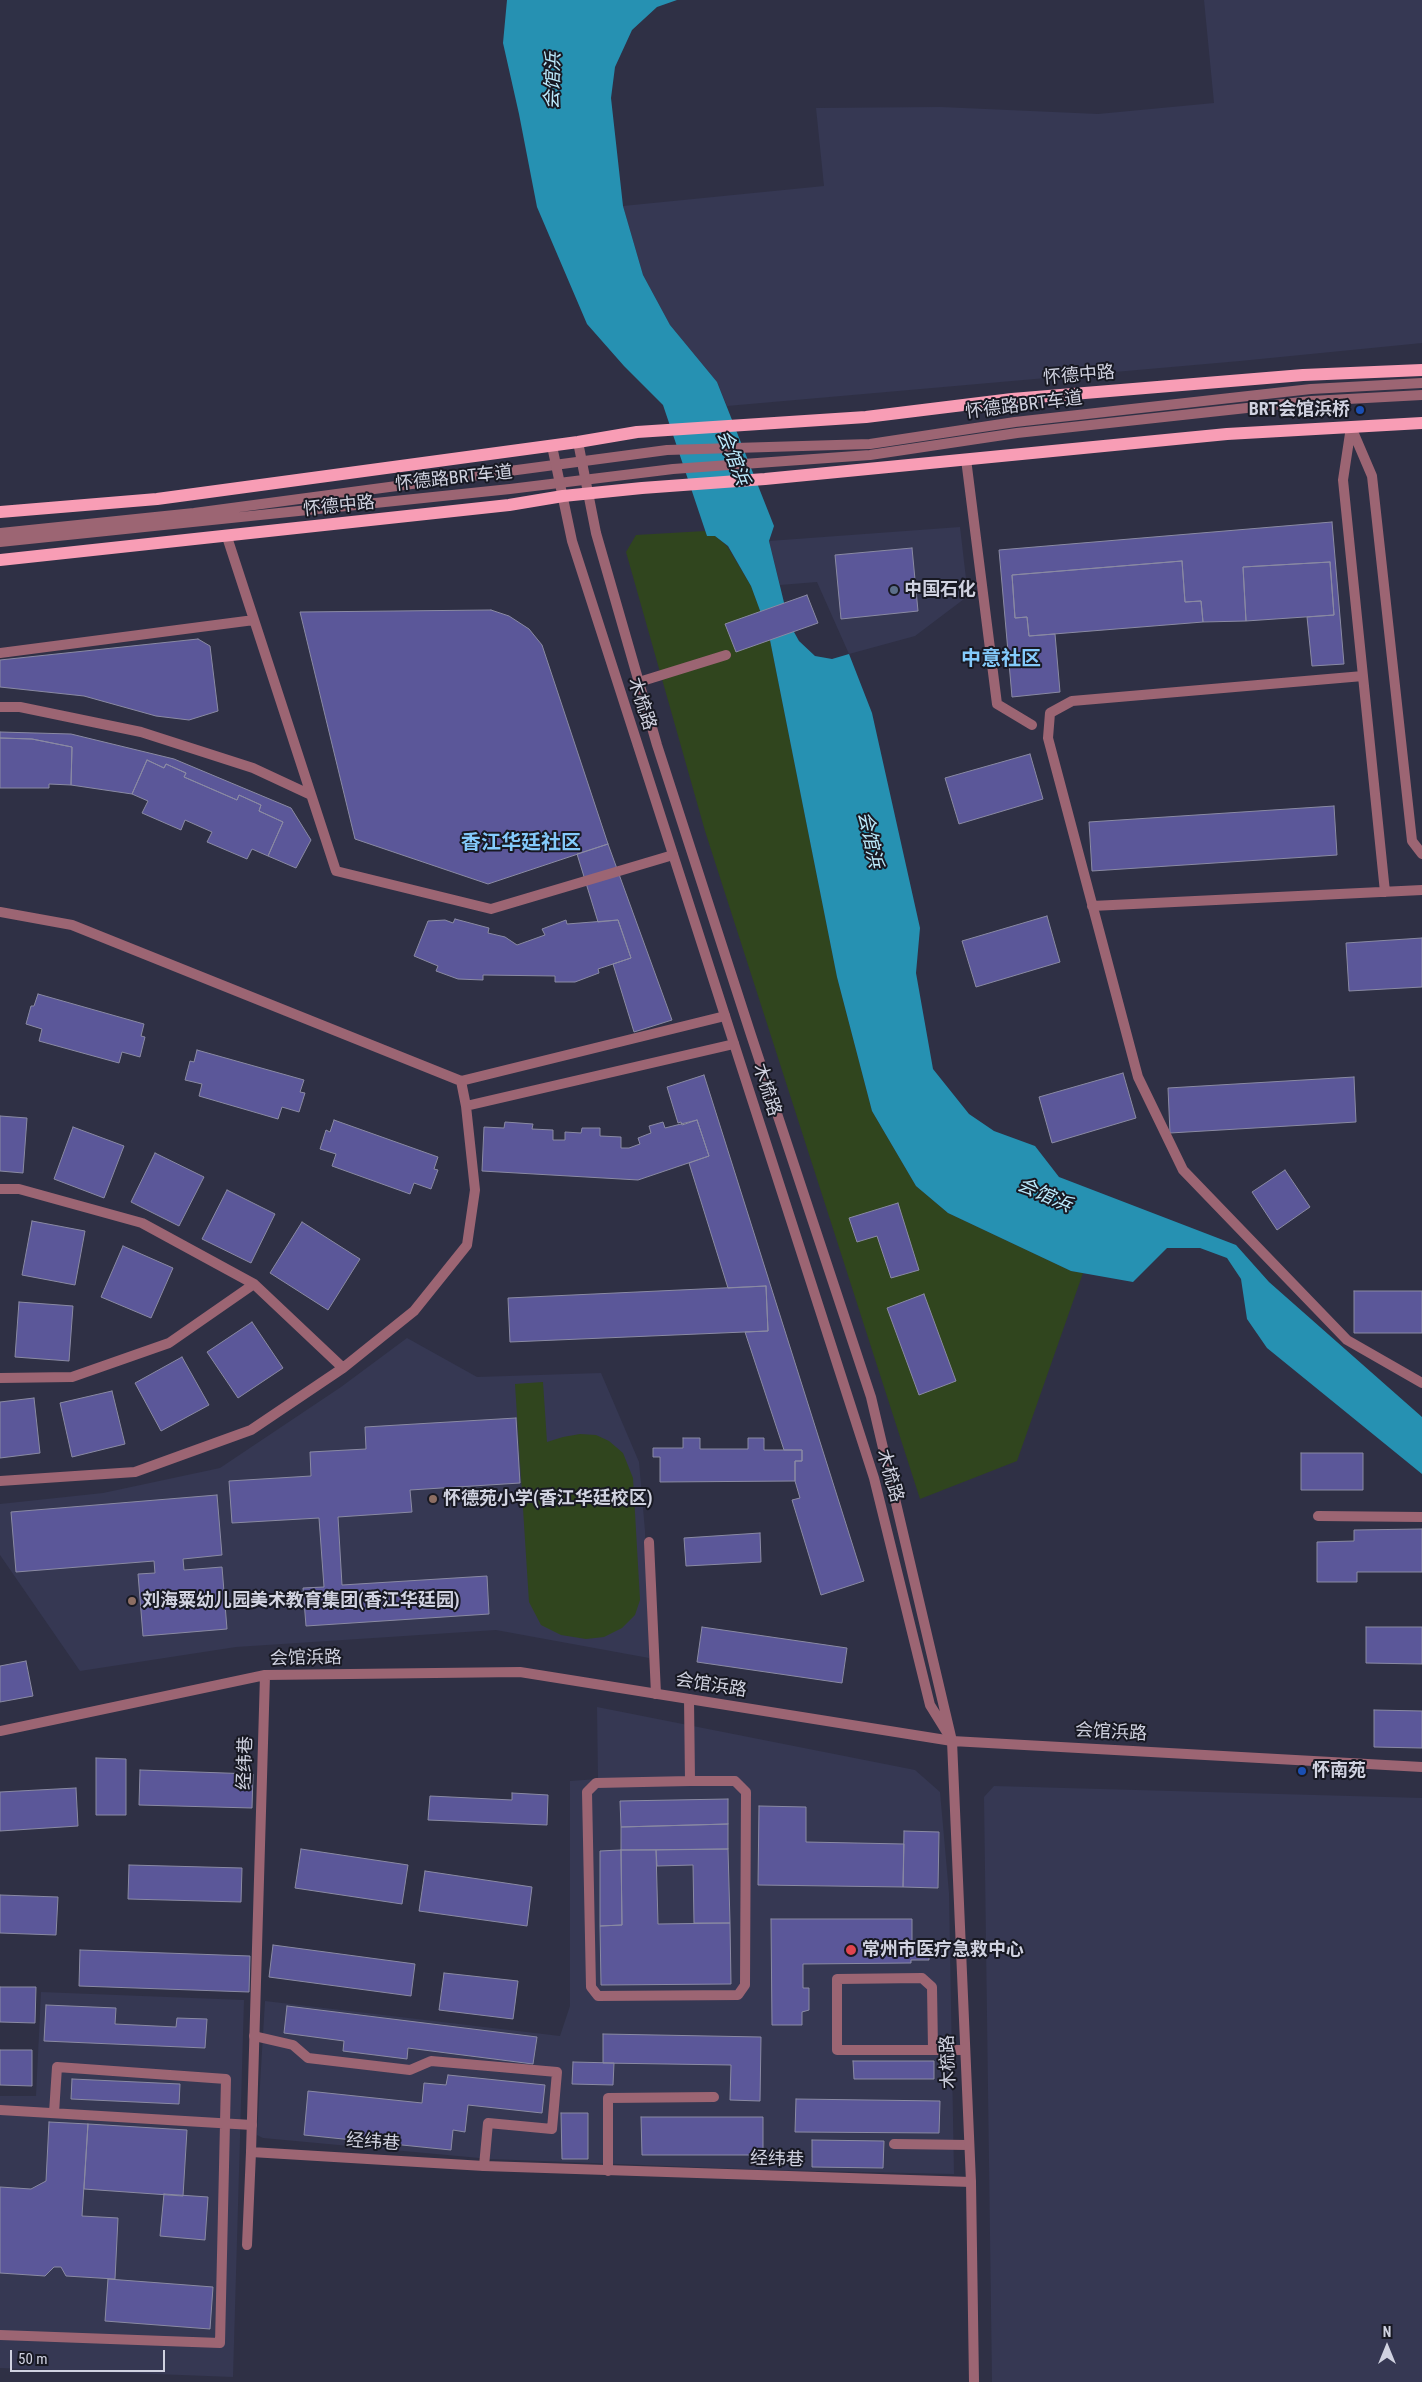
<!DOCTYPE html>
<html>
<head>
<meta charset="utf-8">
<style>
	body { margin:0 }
	#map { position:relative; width:1422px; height:2382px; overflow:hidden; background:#2f3045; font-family:"Roboto Condensed",sans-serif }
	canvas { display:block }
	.north { position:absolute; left:1362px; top:2322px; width:50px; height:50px; -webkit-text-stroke:4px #181923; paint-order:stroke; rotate:0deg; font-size:14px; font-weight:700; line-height:20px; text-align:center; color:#d0d2e0 }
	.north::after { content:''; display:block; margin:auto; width:18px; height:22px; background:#d0d2e0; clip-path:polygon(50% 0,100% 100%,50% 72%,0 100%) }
	.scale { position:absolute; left:10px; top:2350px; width:155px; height:22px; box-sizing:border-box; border:2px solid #d0d2e0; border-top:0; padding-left:6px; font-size:15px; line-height:18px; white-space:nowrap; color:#d0d2e0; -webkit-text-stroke:4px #181923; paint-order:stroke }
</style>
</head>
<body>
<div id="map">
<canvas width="1422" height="2382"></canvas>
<div class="north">N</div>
<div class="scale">50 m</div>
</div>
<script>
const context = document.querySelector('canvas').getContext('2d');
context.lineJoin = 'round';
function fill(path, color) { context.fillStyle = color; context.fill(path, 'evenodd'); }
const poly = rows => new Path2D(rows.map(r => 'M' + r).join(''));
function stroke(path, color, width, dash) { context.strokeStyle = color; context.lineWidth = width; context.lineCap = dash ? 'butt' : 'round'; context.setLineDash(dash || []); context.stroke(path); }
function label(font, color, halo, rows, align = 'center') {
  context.font = font + ' "Roboto Condensed","Noto Sans SC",sans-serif'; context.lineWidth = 4; context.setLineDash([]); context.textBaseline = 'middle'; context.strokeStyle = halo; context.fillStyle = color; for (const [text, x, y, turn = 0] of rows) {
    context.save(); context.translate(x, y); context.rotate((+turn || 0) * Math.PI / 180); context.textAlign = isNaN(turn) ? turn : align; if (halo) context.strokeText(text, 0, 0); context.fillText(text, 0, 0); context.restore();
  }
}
fill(poly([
	[1204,0,1422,0,1422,343,1240,361,727,406,717,382,670,325,643,275,623,206,824,186,816,108,941,107,1098,114,1214,103],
	[960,527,968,596,915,636,849,654,817,582,780,585,769,541],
	[407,1338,477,1377,601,1373,639,1462,645,1531,649,1658,496,1630,236,1647,80,1671,0,1555,0,1504,103,1493,220,1468,341,1387],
	[597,1707,915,1770,940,1792,949,1893,954,2174,769,2170,490,2159,263,2138,257,2135,265,2001,560,2036,570,2006,570,1781,598,1779],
	[994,1786,1422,1798,1422,2382,992,2382,984,1797],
	[41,1992,244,2000,233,2377,0,2368,0,2096,36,2096]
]), '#363853');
fill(poly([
	[705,531,707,536,715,536,727,546,751,586,769,635,837,977,872,1111,916,1186,948,1213,1071,1271,1083,1273,1017,1461,920,1499,705,831,626,552,636,535],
	[543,1382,547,1442,563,1437,580,1434,596,1435,609,1441,623,1453,633,1478,640,1600,635,1615,622,1628,604,1637,586,1639,561,1635,541,1625,529,1602,515,1384]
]), '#30451e');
fill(poly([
	[507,0,677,0,657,7,632,30,615,67,611,98,623,206,643,275,670,325,717,382,774,526,769,541,789,623,799,641,815,656,832,659,849,654,872,713,920,928,916,973,933,1069,969,1114,994,1131,1035,1146,1059,1177,1236,1245,1269,1282,1422,1417,1422,1474,1267,1348,1247,1319,1241,1279,1227,1258,1200,1248,1167,1248,1133,1282,1071,1271,948,1213,916,1186,872,1111,837,977,769,635,751,586,728,546,715,536,707,536,663,405,624,366,587,324,537,207,519,114,503,43]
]), '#2691b2');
const building = poly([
	[1332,522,1344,664,1312,666,1307,617,1334,615,1330,562,1243,567,1246,621,1203,622,1201,601,1185,602,1182,561,1012,575,1015,618,1027,617,1029,636,1055,634,1060,692,1012,697,999,550,1332,522],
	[912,548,918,611,841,619,835,555,912,548],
	[1182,561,1185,602,1201,601,1203,622,1029,636,1027,617,1015,618,1012,575,1182,561],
	[1330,562,1334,615,1246,621,1243,567,1330,562],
	[807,595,818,623,736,652,725,624,807,595],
	[491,610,509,616,529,629,542,645,608,844,488,884,355,839,300,612,491,610],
	[198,639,210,646,218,711,189,720,156,716,84,696,0,687,0,660,198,639],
	[0,732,71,734,174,759,291,808,311,840,296,868,268,856,283,822,259,811,261,805,239,795,237,800,184,777,186,773,166,764,164,768,147,760,132,794,71,785,72,747,32,739,0,738,0,732],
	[0,738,32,739,72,747,71,785,49,784,49,788,0,788,0,738],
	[1030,754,1043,799,959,824,945,778,1030,754],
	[147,760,164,768,166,764,186,773,184,777,237,800,239,795,261,805,259,811,283,822,268,856,252,849,247,859,207,842,212,832,185,820,181,830,142,813,148,801,132,794,147,760],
	[1334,806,1337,855,1092,871,1089,822,1334,806],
	[608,844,672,1020,634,1032,613,964,631,958,618,920,598,922,577,854,608,844],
	[1047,916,1060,962,976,987,962,941,1047,916],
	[455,919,489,928,488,933,505,937,517,945,545,935,542,929,566,920,567,924,618,920,631,958,598,969,599,973,575,982,555,982,555,976,483,975,483,980,458,979,436,971,438,966,414,956,428,921,445,920,453,923,455,919],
	[1422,938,1422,987,1349,991,1346,943,1422,938],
	[38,994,144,1024,141,1036,145,1037,140,1057,122,1052,119,1063,39,1041,42,1029,26,1024,31,1006,34,1006,38,994],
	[197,1050,304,1080,300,1092,305,1093,299,1112,282,1107,278,1119,199,1096,202,1084,185,1080,190,1061,194,1062,197,1050],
	[1123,1073,1136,1118,1052,1143,1039,1097,1123,1073],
	[704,1075,864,1581,821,1595,792,1500,800,1498,795,1481,795,1461,802,1461,802,1450,784,1450,745,1332,768,1331,766,1286,728,1288,689,1163,709,1156,697,1120,682,1125,681,1122,678,1123,667,1087,704,1075],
	[1354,1077,1356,1122,1170,1133,1168,1088,1354,1077],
	[0,1116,27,1118,23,1173,0,1171,0,1116],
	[334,1120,438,1157,434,1169,438,1170,431,1189,414,1183,410,1194,332,1166,336,1154,320,1149,326,1130,330,1132,334,1120],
	[697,1120,709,1156,638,1180,482,1171,484,1127,504,1128,505,1122,533,1124,532,1129,553,1130,553,1140,565,1140,565,1132,581,1133,582,1128,600,1128,600,1136,621,1137,621,1148,629,1148,640,1144,638,1138,651,1133,649,1126,663,1122,665,1128,697,1120],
	[73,1127,124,1146,104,1198,54,1179,73,1127],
	[155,1153,204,1177,179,1226,131,1202,155,1153],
	[1285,1170,1310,1207,1277,1230,1252,1192,1285,1170],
	[227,1190,275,1214,251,1263,202,1239,227,1190],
	[898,1203,919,1270,891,1278,877,1236,857,1242,849,1218,898,1203],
	[32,1221,85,1231,75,1285,22,1275,32,1221],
	[302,1222,360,1259,328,1310,270,1273,302,1222],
	[123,1246,173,1268,151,1318,101,1297,123,1246],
	[766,1286,768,1331,510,1342,508,1298,766,1286],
	[1354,1291,1422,1291,1422,1333,1354,1333,1354,1291],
	[924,1294,956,1381,919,1395,887,1308,924,1294],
	[19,1302,73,1306,69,1361,15,1357,19,1302],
	[252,1322,283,1368,238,1398,207,1352,252,1322],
	[182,1357,209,1405,161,1431,135,1383,182,1357],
	[112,1391,125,1444,72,1457,60,1403,112,1391],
	[34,1398,40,1453,0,1458,0,1402,34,1398],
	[516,1418,520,1483,410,1490,412,1512,338,1517,342,1585,487,1576,489,1614,306,1626,303,1588,324,1587,319,1518,232,1523,229,1481,311,1476,310,1452,366,1449,365,1427,516,1418],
	[683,1438,700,1438,700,1449,748,1449,748,1438,764,1438,764,1450,802,1450,802,1461,795,1461,795,1481,660,1482,660,1457,653,1457,653,1448,683,1448,683,1438],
	[1301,1453,1363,1453,1363,1490,1301,1490,1301,1453],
	[217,1495,222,1555,183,1559,184,1570,222,1567,227,1629,143,1636,138,1574,155,1573,154,1561,16,1572,11,1512,217,1495],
	[1422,1529,1422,1572,1357,1572,1357,1582,1317,1582,1317,1542,1354,1541,1354,1530,1422,1529],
	[760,1533,761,1562,686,1566,684,1538,760,1533],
	[702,1627,847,1648,842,1683,697,1662,702,1627],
	[1366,1627,1422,1627,1422,1664,1366,1663,1366,1627],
	[26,1661,33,1696,0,1702,0,1666,26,1661],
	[1374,1710,1422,1711,1422,1748,1374,1747,1374,1710],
	[96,1758,126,1759,126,1815,96,1815,96,1758],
	[140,1770,253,1774,252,1808,139,1805,140,1770],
	[76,1788,78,1826,0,1831,0,1792,76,1788],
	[512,1793,548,1795,547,1825,428,1820,430,1796,512,1800,512,1793],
	[728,1799,728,1824,621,1827,620,1801,728,1799],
	[759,1806,806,1807,806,1842,904,1844,903,1887,758,1885,759,1806],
	[728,1824,728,1849,621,1850,621,1827,728,1824],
	[904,1831,939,1832,938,1888,903,1887,904,1831],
	[301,1849,408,1865,402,1904,295,1888,301,1849],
	[728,1849,730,1923,694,1923,693,1865,657,1866,656,1850,728,1849],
	[621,1850,656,1850,658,1924,730,1923,731,1984,601,1985,600,1926,622,1925,621,1850],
	[621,1850,622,1925,600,1926,600,1851,621,1850],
	[129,1865,242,1868,241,1902,128,1899,129,1865],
	[425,1871,532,1887,527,1926,419,1911,425,1871],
	[0,1895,58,1897,56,1935,0,1933,0,1895],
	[771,1919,912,1919,912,1944,929,1944,929,1960,911,1960,911,1963,803,1964,803,1988,809,1988,809,2010,802,2012,802,2025,772,2025,771,1919],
	[273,1945,415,1964,411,1996,269,1977,273,1945],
	[80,1950,250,1956,249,1992,79,1986,80,1950],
	[444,1973,518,1981,513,2019,439,2010,444,1973],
	[0,1987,36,1987,35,2023,0,2022,0,1987],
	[46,2005,116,2008,115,2024,176,2027,177,2018,207,2019,205,2048,44,2041,46,2005],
	[287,2006,537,2037,533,2064,408,2048,407,2059,343,2051,344,2041,284,2033,287,2006],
	[603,2034,761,2037,760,2101,730,2100,731,2065,603,2063,603,2034],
	[0,2050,32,2050,32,2086,0,2085,0,2050],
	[853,2061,934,2061,934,2079,854,2079,853,2061],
	[573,2062,614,2063,613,2085,572,2084,573,2062],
	[448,2075,545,2085,542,2113,468,2105,465,2132,453,2130,451,2150,304,2135,308,2091,422,2103,424,2083,446,2085,448,2075],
	[72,2079,180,2084,179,2104,71,2099,72,2079],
	[796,2099,940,2101,939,2133,795,2132,796,2099],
	[561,2113,588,2113,588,2159,562,2159,561,2113],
	[641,2117,763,2117,763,2155,642,2155,641,2117],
	[49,2122,88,2124,82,2216,118,2218,115,2279,66,2276,61,2267,54,2267,45,2276,0,2273,0,2187,31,2189,46,2181,49,2122],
	[88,2124,187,2130,183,2196,84,2189,88,2124],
	[812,2140,884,2141,883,2168,812,2167,812,2140],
	[164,2194,208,2197,205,2240,160,2236,164,2194],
	[108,2279,213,2287,210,2329,105,2321,108,2279]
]);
fill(building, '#5b5799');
stroke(building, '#8a8aa3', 1);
stroke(poly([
	[1351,427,1343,480,1385,892],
	[1351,427,1372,476,1412,841,1422,854],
	[966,459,997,704,1032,725],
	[0,533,194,513,667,450,870,444,1015,422,1311,389,1422,383],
	[227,537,336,871,491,909,673,855],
	[0,542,510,489,673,469,870,455,1017,433,1311,401,1422,395],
	[0,653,254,620],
	[1363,676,1072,701,1050,713,1048,738,1138,1077,1183,1170,1347,1340,1422,1383],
	[639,682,726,655],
	[0,707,20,707,141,732,253,768,311,795],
	[1092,906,1422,890],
	[0,912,72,925,461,1081,466,1106,475,1190,467,1245,414,1311,343,1368,251,1430,135,1472,0,1481],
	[461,1081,725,1016],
	[466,1106,734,1044],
	[0,1189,19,1189,142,1223,254,1284,343,1368],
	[0,1378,72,1377,169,1343,254,1284],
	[1318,1516,1422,1517],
	[649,1542,656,1694],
	[689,1699,690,1781],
	[690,1781,735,1781,746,1792,745,1985,738,1995,598,1996,591,1987,587,1792,596,1783,690,1781],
	[254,2036,293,2045,308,2058,410,2070,431,2061,557,2072,552,2129,488,2123,484,2166],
	[933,2050,932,1987,922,1978,837,1979,837,2050,965,2050],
	[0,2110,252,2125],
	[894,2144,969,2145],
	[608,2171,608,2098,714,2097],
	[247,2245,251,2152],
	[0,2335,220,2343,226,2079,57,2067,54,2113]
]), '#9c6573', 10);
stroke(poly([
	[265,1675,251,2152,484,2166,971,2182],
	[0,1731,265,1675,520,1672,952,1741]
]), '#9c6573', 10);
stroke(poly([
	[578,442,596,533,657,745,751,1035,871,1397,952,1741,971,2182,974,2382],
	[552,446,572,541,874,1478,930,1705,948,1734],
	[952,1741,1422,1767]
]), '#9c6573', 10);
stroke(poly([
	[0,512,157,499,578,442,637,432,866,417,1012,399,1303,375,1422,370],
	[0,560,509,505,563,496,642,488,765,479,1227,434,1422,423]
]), '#f89db5', 12);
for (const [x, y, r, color] of [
	[1360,410,5,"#1a4fb4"],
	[894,590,5,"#5c6f8a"],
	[433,1499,5,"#8d6e63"],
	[132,1601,5,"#8d6e63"],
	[1302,1771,5,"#1a4fb4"],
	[851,1950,6,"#e0444e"]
]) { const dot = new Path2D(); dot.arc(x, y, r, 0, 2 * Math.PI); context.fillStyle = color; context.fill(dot); stroke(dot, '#181923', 2); }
label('18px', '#d0d2e0', '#181923', [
	["怀德中路",1079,376,-5],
	["怀德路BRT车道",1024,406,-7],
	["怀德路BRT车道",454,479,-6],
	["怀德中路",339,507,-6],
	["木梳路",641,704,72],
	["木梳路",766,1090,72],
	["木梳路",889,1476,74],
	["会馆浜路",306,1659,-1],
	["会馆浜路",711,1686,9],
	["会馆浜路",1111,1733,3],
	["经纬巷",246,1763,-88],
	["木梳路",949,2062,-92],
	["经纬巷",373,2143,4],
	["经纬巷",777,2160,2]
]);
label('bold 18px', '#d0d2e0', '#181923', [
	["BRT会馆浜桥",1350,410,"right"],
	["中国石化",904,590],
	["怀德苑小学(香江华廷校区)",443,1499],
	["刘海粟幼儿园美术教育集团(香江华廷园)",142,1601],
	["怀南苑",1312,1771],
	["常州市医疗急救中心",862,1950]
], 'left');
label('italic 19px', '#bceafc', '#181923', [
	["会馆浜",554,81,-88],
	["会馆浜",732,458,69],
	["会馆浜",869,840,78],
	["会馆浜",1044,1196,24]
]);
label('bold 20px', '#84cbfc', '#181923', [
	["中意社区",1001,660],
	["香江华廷社区",521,844]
]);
</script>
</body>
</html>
